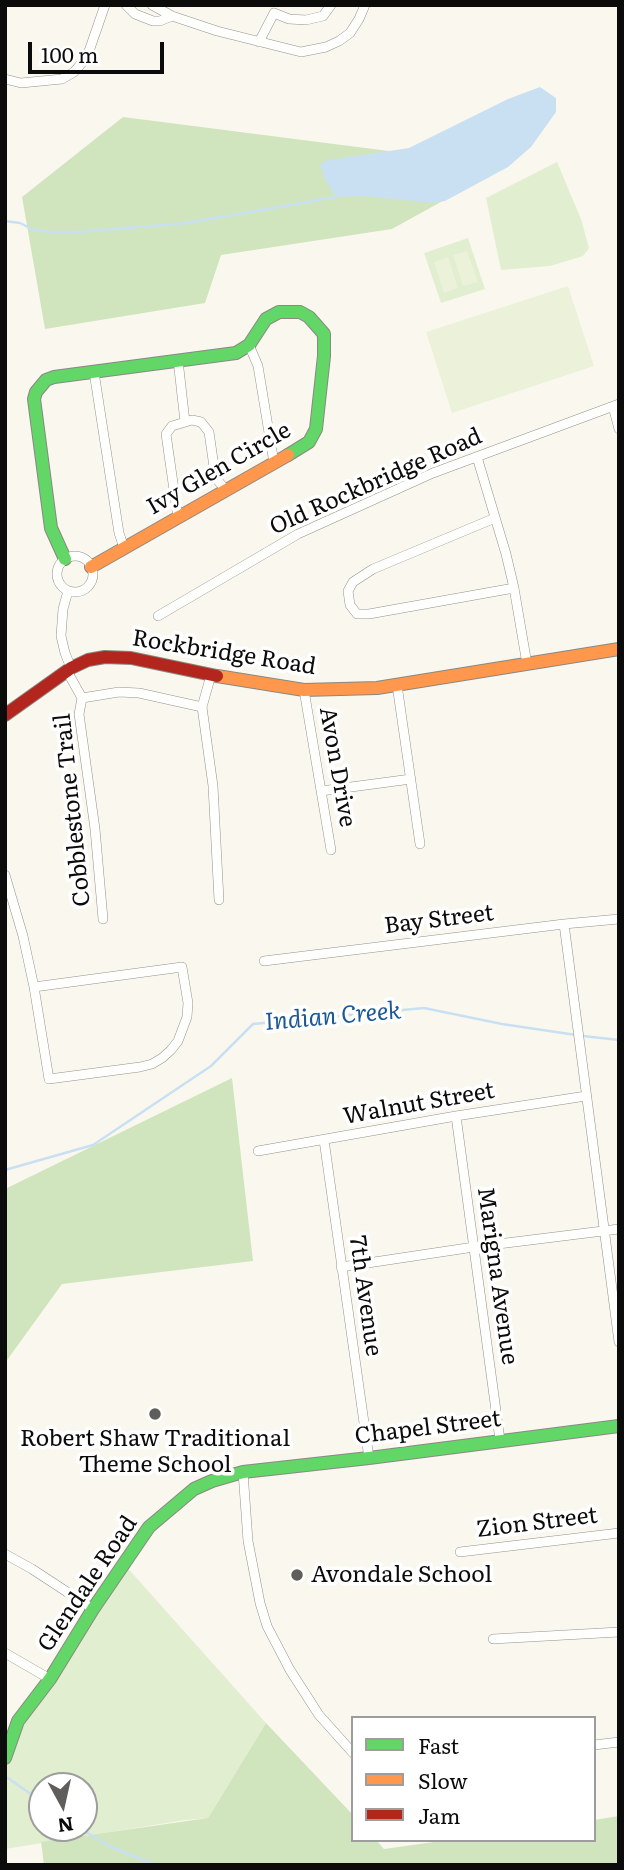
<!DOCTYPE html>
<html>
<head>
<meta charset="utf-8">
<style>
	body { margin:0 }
	#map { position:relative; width:624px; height:1870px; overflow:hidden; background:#faf8ee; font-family:Literata,serif }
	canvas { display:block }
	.frame { position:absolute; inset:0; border:7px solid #0b0b0b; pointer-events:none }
	.legend { position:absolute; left:351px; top:1716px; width:245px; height:126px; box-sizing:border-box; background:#fff; border:2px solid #9d9d9d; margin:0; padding:9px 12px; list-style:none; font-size:21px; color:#0b0b0b }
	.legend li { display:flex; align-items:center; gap:14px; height:35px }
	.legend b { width:35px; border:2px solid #9d9d9d }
	.north { position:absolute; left:28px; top:1772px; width:70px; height:70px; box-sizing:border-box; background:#fff; border:2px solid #9d9d9d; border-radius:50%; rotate:172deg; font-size:19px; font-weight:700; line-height:28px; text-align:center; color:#0b0b0b }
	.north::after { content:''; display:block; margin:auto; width:24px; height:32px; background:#5f5e5a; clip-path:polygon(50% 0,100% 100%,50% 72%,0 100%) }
	.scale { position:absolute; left:28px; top:42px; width:136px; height:32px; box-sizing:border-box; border:4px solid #0b0b0b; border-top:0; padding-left:9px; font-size:21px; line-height:24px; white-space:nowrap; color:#0b0b0b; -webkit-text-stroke:5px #fff; paint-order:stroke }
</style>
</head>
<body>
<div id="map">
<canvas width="624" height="1870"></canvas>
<div class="frame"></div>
<ul class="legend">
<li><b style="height:9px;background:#63d668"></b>Fast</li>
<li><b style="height:9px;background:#ff974d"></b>Slow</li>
<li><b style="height:9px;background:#b3261e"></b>Jam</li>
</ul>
<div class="north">N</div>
<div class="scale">100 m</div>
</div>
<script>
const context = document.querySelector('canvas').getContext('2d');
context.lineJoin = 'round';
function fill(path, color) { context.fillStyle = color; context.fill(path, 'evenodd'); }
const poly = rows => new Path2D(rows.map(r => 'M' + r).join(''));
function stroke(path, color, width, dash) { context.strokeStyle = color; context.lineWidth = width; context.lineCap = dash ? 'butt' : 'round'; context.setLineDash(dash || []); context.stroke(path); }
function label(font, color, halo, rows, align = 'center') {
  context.font = font + ' Literata,serif'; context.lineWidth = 7; context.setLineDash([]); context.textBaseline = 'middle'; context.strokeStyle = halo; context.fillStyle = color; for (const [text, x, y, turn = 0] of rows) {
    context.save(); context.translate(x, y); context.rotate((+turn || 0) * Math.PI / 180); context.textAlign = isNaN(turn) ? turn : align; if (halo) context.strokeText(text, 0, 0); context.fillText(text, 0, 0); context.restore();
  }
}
fill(poly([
	[557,162,581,219,589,248,583,256,550,266,501,270,486,198],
	[468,238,485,289,441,303,424,253],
	[124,1564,266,1723,208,1818,185,1820,5,1849,5,1758,23,1714],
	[42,1786,84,1786,84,1828,42,1828]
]), '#e1eecf');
fill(poly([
	[123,117,506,166,392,229,221,255,205,303,45,329,22,197],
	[232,1078,253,1261,62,1284,5,1363,5,1189],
	[266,1723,353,1815,353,1840,376,1840,384,1849,448,1840,594,1840,594,1820,619,1816,619,1865,44,1865,41,1842,208,1818]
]), '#d0e5be');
fill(poly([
	[467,251,478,282,463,286,453,255],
	[448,257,458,288,444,293,434,262],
	[568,286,594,366,452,413,426,332]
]), '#ebf2d9');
fill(poly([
	[540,87,556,98,556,112,531,147,508,167,445,201,432,203,364,196,336,197,324,177,320,164,329,160,409,148,508,99]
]), '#c8e0f2');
stroke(poly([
	[5,221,20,223,32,229,47,232,77,232,187,223,336,197],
	[583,1036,619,1040],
	[5,1170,93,1145,211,1066,253,1024,424,1008,502,1024,576,1035],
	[8,1778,42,1802],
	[80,1828,107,1845,155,1865]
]), '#c8e0f2', 2.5);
const street = poly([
	[126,5,135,14,153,21,160,21,172,16],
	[152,5,172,16,217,31,301,52,326,47,339,41,350,33,359,19,365,5],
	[259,42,274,13,289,19,306,20,323,16,331,5],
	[5,79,21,83,62,79,74,72,87,57,105,5],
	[249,345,258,366,274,463],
	[178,360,185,422],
	[94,372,119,533,124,548],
	[613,406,619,429],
	[477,457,506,554,514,588,527,664],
	[178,518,166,434,172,426,192,420,201,422,209,432,215,474,219,482,226,490],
	[495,518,373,569,353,582,348,591,350,605,357,614,369,614,514,588],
	'57 574a18 18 0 1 1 36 0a18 18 0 1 1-36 0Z',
	[68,591,63,609,61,636,65,653,71,668],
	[158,616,298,534,433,473,619,404],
	[67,671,82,698,79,714,95,829,103,919],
	[211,675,202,707,213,786,219,900],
	[397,685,420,844],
	[304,690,331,850],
	[82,698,119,692,139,693,202,707],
	[321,791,411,779],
	[5,875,23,936,34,987],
	[564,924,619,1342],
	[264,961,564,924,619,919],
	[182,967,188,1003,187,1017,178,1041,171,1050,162,1058,152,1064,140,1067,49,1079,34,987,182,967],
	[456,1116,500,1440],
	[324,1140,369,1458],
	[258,1151,456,1116,586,1096],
	[341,1267,474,1247,619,1229],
	[243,1472,248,1541,260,1603,267,1626,290,1670,319,1715,353,1753],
	[460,1552,619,1533],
	[5,1554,32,1569,93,1609],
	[493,1639,619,1632],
	[5,1653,50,1679],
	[594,1745,619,1742]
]);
const fast = poly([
	[65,559,51,528,34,399,36,392,46,380,54,377,236,353,249,345,266,319,279,312,300,312,309,317,324,334,324,356,316,429,309,442,288,455],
	[5,1758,18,1721,50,1679,93,1609,149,1527,194,1489,212,1481,243,1472,369,1458,619,1426]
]);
const slow = poly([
	[91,567,288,455],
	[217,676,304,690,377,688,619,649]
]);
const jam = poly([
	[5,715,71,668,88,660,105,657,131,658,217,676]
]);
stroke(street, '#93928d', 10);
stroke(fast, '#898884', 14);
stroke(slow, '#898884', 14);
stroke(jam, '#898884', 14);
stroke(street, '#fefefc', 9);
stroke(fast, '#63d668', 12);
stroke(slow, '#ff974d', 12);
stroke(jam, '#b3261e', 12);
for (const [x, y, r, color] of [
	[155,1414,7,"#5f5e5a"],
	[297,1575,7,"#5f5e5a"]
]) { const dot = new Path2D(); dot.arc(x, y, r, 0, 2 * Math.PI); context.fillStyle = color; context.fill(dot); stroke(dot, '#fff', 2.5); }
label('23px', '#0b0b0b', '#fff', [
	["Ivy Glen Circle",219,469,-30],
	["Old Rockbridge Road",376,482,-24],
	["Rockbridge Road",224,653,9],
	["Avon Drive",337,767,80],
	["Cobblestone Trail",73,810,-96],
	["Bay Street",439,920,-7],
	["Walnut Street",419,1104,-10],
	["Marigna Avenue",497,1276,82],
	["7th Avenue",365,1296,82],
	["Chapel Street",428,1428,-7],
	["Zion Street",537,1523,-7],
	["Glendale Road",88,1584,-56]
]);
label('23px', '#0b0b0b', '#fff', [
	["Robert Shaw Traditional",155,1439],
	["Theme School",155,1465],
	["Avondale School",311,1575,"left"]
]);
label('italic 24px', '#1c5896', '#fff', [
	["Indian Creek",333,1017,-5]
]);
</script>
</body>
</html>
